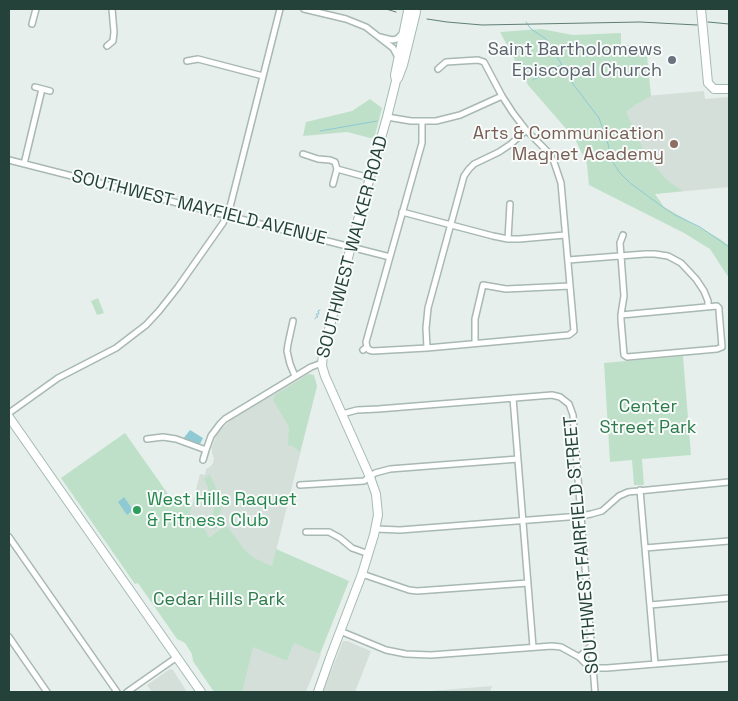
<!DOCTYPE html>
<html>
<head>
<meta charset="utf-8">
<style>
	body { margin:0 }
	#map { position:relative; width:738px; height:701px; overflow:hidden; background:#e6efeb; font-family:"Space Grotesk",sans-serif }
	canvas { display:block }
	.frame { position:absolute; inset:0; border:10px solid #24423a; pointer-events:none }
</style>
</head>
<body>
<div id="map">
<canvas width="738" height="701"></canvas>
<div class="frame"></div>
</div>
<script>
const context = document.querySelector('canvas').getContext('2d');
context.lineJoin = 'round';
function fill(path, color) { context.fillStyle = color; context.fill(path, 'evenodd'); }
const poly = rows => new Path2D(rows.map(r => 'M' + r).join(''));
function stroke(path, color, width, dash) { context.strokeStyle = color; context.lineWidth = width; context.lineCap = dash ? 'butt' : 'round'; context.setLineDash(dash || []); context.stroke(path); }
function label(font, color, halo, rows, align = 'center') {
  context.font = font + ' "Space Grotesk",sans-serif'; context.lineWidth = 4; context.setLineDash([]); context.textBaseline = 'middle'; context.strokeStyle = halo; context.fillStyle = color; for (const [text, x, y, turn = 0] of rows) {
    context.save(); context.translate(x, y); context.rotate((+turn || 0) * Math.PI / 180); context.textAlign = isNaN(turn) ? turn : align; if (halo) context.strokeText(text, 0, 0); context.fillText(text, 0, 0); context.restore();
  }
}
fill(poly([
	[704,91,705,99,729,97,729,187,655,194,589,101],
	[307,374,312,375,317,386,272,567,253,557,244,549,237,542,208,537,190,513,200,474,205,475,206,469,211,466,213,463,214,459,212,452,212,447,216,436,221,429,232,419],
	[343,641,347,641,371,651,355,692,323,692],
	[294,642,321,654,306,692,240,692,252,645,287,661],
	[170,669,173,670,187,692,152,692,147,685],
	[492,686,490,692,418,692]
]), '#d4dfda');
fill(poly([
	[541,29,573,35,621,33,621,45,646,45,651,96,635,105,626,112,647,158,668,181,683,191,655,194,664,207,720,239,729,246,729,278,710,249,684,233,589,185,587,164,575,139,528,85,500,32],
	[370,99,382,108,374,139,347,132,303,136,306,122,352,111],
	[98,298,104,313,97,315,91,301],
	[683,356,691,455,642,459,644,485,634,485,632,460,610,462,604,363],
	[309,374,314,375,317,386,300,452,294,447,288,445,289,427,273,400,275,395],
	[125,433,173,501,192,506,190,513,207,532,208,537,210,537,226,525,244,549,253,557,267,564,272,566,276,549,349,581,320,654,294,643,287,661,253,647,242,692,214,692,193,661,192,654,185,643,177,639,138,583,135,584,61,478],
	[210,475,216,488,225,501,223,504,220,512,220,516,223,522,223,524,213,530,211,526,216,495,208,493,208,487,204,479]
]), '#bfe0c8');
fill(poly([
	[190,430,203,438,199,446,183,439],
	[124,497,133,510,127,515,118,502]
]), '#8ec9d4');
stroke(poly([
	[526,22,531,29,546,39,562,65,573,84,599,118,608,144,612,161,620,173,630,183,660,205,675,215,700,227,729,247],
	[533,80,561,65],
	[320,131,377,121],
	[315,319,316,317,318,317,316,314,319,314,318,311,320,310]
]), '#8ec9d4', 1);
const street = poly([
	[304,9,346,19,366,27,393,48,398,57],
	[32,24,36,9],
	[380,37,392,40,397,39,403,33],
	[107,46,113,41,114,32,112,9],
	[187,61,198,59,263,76],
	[35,87,50,91],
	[387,117,411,121,436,121,460,115,502,96],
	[303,154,318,159,330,160,335,162,337,169,333,184],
	[9,160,390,257],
	[24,164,42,89],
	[337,169,370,178],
	[402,212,493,236,508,239,519,239,565,235],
	[508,239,510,204],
	[568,260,645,254,655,254,668,256,681,263,696,279,704,291,708,301,708,307],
	[621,315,717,306,719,308,719,311,722,347,717,349,627,357,624,355,621,320,621,315,622,308,624,296,620,243,623,235],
	[293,321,288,344,287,351,290,364,295,376],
	[475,343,475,319,483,285,506,289,570,286],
	[367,347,369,350,373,351,427,348,569,335,574,331,561,183,554,162,548,152,526,130,513,113,502,96,484,62,478,60,446,62,438,69],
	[427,348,426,328,428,308,464,176,469,169,474,164,499,152,511,144,526,130],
	[363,350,367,347,366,342,422,143,422,122],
	[513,398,533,647],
	[9,413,58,378,116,348,146,325,159,311,178,287,223,223,229,211,280,9],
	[342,414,357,410,378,409,552,395,560,397,569,404,573,415,595,692],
	[147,439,163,437,176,439,206,450],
	[203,460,206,450,211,436,220,424,225,419,311,367,322,363],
	[300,485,364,481,375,473,390,469,518,459],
	[640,490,655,664],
	[376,529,400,530,581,516,591,514,602,511,619,496,628,492,729,482],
	[306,532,329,532,340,538,352,548,369,554],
	[9,537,117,692],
	[645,548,729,541],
	[362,574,409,590,417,591,528,583],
	[650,605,729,598],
	[340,631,386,650,406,654,431,655,552,646,561,647,579,657,587,665,593,668,607,668,729,658],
	[9,637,47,692],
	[579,657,591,646],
	[127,692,177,657]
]);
const secondary = poly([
	[701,9,708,83,714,89,729,89],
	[398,78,403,65,416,12,414,9],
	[9,417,201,692],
	[318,692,330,658,362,574,374,535,378,515,376,494,370,477,325,376,322,366,323,352,358,220,387,117,396,81,395,75,408,11,410,9]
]);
stroke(street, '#a8b8b2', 8);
stroke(secondary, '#a4bbb3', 10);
stroke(street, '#fff', 5);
stroke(secondary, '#fff', 8);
stroke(poly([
	[386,9,396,12],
	[427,19,447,22,482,25,640,22,697,25],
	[708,22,729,24]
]), '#5f7d75', 1);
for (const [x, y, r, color] of [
	[672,60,5,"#6b7280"],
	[674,144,5,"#8d6e63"],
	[137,510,5,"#2e9e5b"]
]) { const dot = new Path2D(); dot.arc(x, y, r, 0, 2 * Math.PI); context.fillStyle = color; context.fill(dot); stroke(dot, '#f7fbf9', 2); }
label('18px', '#5b616d', '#f7fbf9', [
	["Saint Bartholomews",662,50],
	["Episcopal Church",662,71]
], 'right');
label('18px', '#785e54', '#f7fbf9', [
	["Arts & Communication",664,134],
	["Magnet Academy",664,155]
], 'right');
label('18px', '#24423a', '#f7fbf9', [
	["SOUTHWEST MAYFIELD AVENUE",199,208,14],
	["SOUTHWEST WALKER ROAD",353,247,-75],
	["SOUTHWEST FAIRFIELD STREET",582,545,-95]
]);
label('18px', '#2d7a4b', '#f7fbf9', [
	["Center",648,407],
	["Street Park",648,428],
	["Cedar Hills Park",219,600]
]);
label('18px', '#27864d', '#f7fbf9', [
	["West Hills Raquet",147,500],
	["& Fitness Club",147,521]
], 'left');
</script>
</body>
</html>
